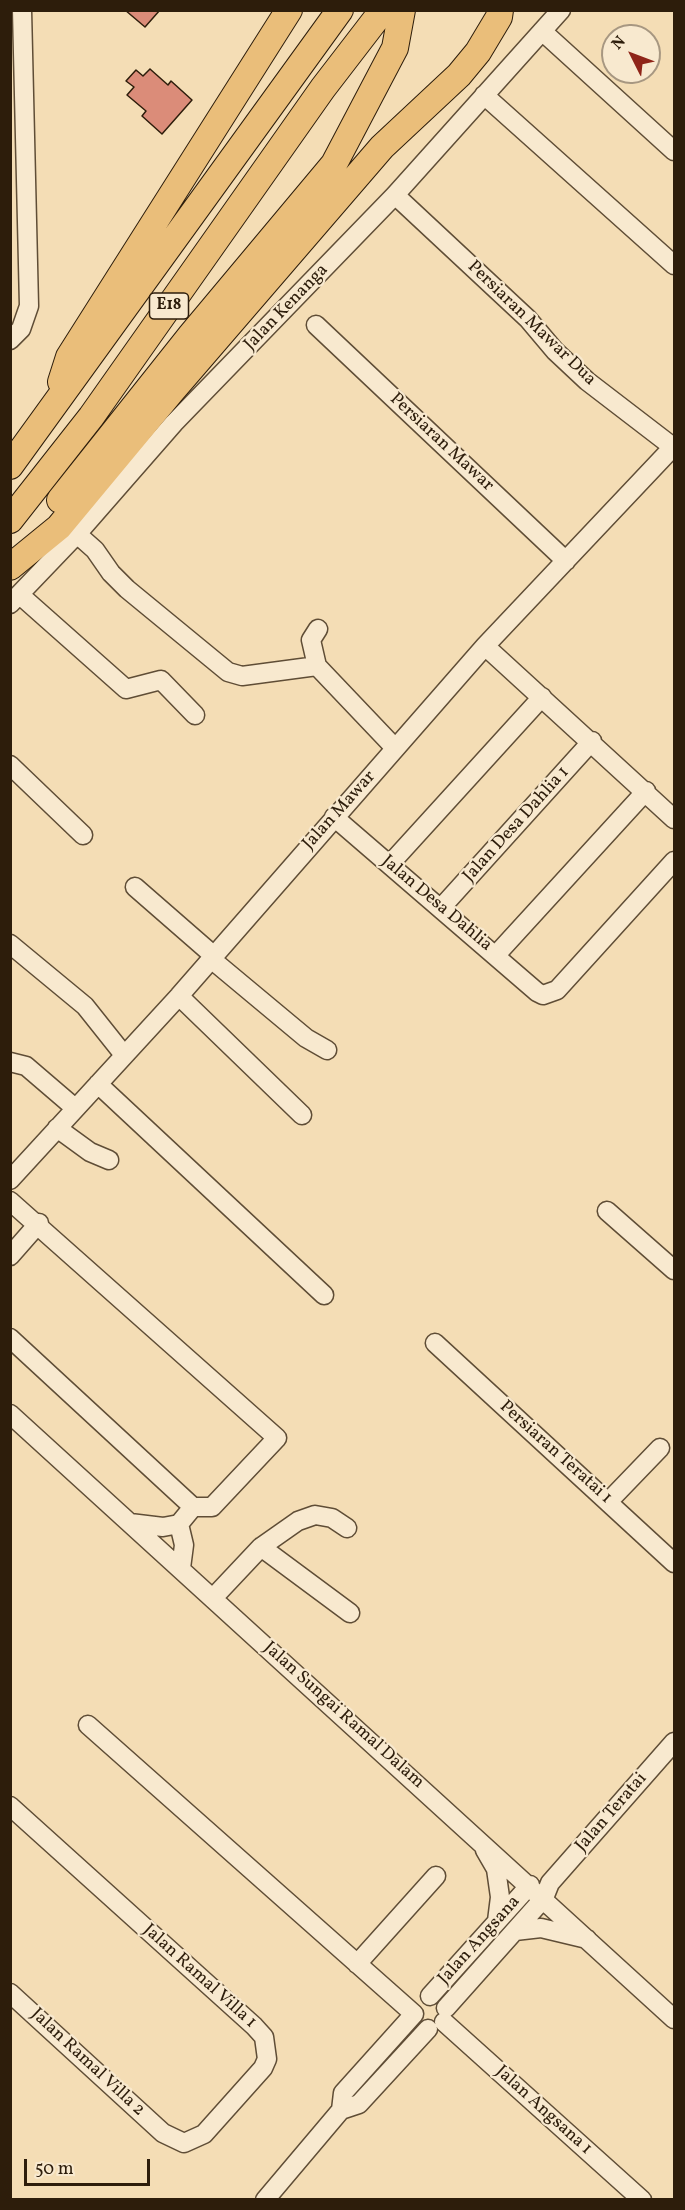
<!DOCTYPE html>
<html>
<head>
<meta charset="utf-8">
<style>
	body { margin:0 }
	#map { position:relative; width:685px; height:2210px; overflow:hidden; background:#f4ddb5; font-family:Vollkorn,serif }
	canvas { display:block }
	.frame { position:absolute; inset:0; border:12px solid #2d1d0b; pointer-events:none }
	.north { position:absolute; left:601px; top:24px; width:60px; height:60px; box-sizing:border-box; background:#f8e9cf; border:2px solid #a79781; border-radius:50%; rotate:312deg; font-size:16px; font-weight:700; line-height:24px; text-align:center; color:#2d1d0b }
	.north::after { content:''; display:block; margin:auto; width:21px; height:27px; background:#8f2418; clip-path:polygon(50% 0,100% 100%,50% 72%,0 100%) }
	.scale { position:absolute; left:24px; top:2159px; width:126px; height:27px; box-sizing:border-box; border:3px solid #2d1d0b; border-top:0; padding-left:8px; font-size:18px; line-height:21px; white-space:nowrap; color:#2d1d0b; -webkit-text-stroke:4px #f8e9cf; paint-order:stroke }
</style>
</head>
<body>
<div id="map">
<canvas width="685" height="2210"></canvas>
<div class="frame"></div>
<div class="north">N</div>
<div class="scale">50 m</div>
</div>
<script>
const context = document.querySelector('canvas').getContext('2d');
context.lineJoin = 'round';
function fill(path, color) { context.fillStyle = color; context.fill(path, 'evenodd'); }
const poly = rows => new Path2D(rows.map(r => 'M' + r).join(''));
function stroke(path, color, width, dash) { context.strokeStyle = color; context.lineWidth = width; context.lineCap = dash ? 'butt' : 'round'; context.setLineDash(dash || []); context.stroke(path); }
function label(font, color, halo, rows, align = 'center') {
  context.font = font + ' Vollkorn,serif'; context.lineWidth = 4.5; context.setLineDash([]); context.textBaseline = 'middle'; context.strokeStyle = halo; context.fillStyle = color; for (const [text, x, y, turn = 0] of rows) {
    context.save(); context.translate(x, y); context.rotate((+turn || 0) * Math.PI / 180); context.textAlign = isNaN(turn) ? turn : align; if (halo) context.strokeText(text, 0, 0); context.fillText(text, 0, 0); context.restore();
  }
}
const building = poly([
	[125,10,160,10,145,27,125,10],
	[150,69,168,85,171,81,192,100,162,134,142,116,146,111,127,95,134,87,126,81,136,70,143,76,150,69]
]);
fill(building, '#db8c79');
stroke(building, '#2d1d0b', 1.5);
const minor = poly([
	[542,31,674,151],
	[484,95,674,265],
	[395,195,528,319,555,351,587,381,673,447],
	[316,325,566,561],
	[10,340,21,329,29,306,22,10],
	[77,534,95,550,111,573,127,589,228,672,242,676,317,666],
	[20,595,126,689,161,680,195,715],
	[10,604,77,534,174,423,395,195,561,10],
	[318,629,311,640,317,666,395,748],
	[485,646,674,819],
	[10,765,83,835],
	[334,817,537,992,543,995,557,990,674,861],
	[390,864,542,697],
	[135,887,213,955],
	[441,908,592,741],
	[10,944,85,1006,124,1055],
	[496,955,646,791],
	[210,958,306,1038,327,1050],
	[179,996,302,1115],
	[10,1062,26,1066,75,1108],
	[98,1084,324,1295],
	[57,1128,90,1152,109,1160],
	[10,1180,179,996,485,646,674,446],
	[10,1201,277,1438,212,1507,193,1507,10,1338],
	[607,1211,674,1270],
	[10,1256,39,1223],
	[435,1343,674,1563],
	[10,1414,674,2019],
	[608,1502,660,1448],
	[130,1523,163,1527,179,1524,193,1507],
	[179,1524,184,1545,181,1568],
	[261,1547,350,1613],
	[213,1598,261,1547,298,1521,315,1515,332,1518,347,1528],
	[88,1725,414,2014,343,2093,341,2110],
	[10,1806,254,2026,264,2037,267,2059,263,2068,204,2134,184,2143,163,2133,10,1993],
	[485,1850,496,1869,500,1897,497,1921],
	[515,1931,541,1928,587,1939],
	[357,1964,436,1876],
	[430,1996,530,1885],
	[446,2008,544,1898,550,1883,674,1742],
	[444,2022,642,2200],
	[265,2200,341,2110,359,2104,428,2029]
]);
const highway = poly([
	[61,382,69,357,289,10],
	[10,466,340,10],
	[60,500,191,335,334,164,395,48,402,10],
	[10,520,91,417,323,88,383,10],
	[10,567,59,527,171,392,382,147,459,75,478,52,499,17,500,10]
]);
stroke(minor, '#5f4d36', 21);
stroke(highway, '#2d1d0b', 28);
stroke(minor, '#f8e9cf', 18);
stroke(highway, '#eabe7a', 26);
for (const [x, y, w] of [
	[169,306,39]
]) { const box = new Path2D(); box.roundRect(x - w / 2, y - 13, w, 26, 4.5); context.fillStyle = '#f8e9cf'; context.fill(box); stroke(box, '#2d1d0b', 1.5); }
label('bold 16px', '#2d1d0b', null, [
	["E18",169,306]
]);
label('18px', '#2d1d0b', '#f8e9cf', [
	["Jalan Kenanga",287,308,-46],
	["Persiaran Mawar Dua",531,324,44],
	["Persiaran Mawar",441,443,43],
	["Jalan Mawar",340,811,-48],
	["Jalan Desa Dahlia 1",517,825,-48],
	["Jalan Desa Dahlia",436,904,40],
	["Persiaran Teratai 1",555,1453,42],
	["Jalan Sungai Ramal Dalam",343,1716,42],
	["Jalan Teratai",612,1813,-49],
	["Jalan Angsana",480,1941,-48],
	["Jalan Ramal Villa 1",199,1977,42],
	["Jalan Ramal Villa 2",87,2063,43],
	["Jalan Angsana 1",543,2111,42]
]);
</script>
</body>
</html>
